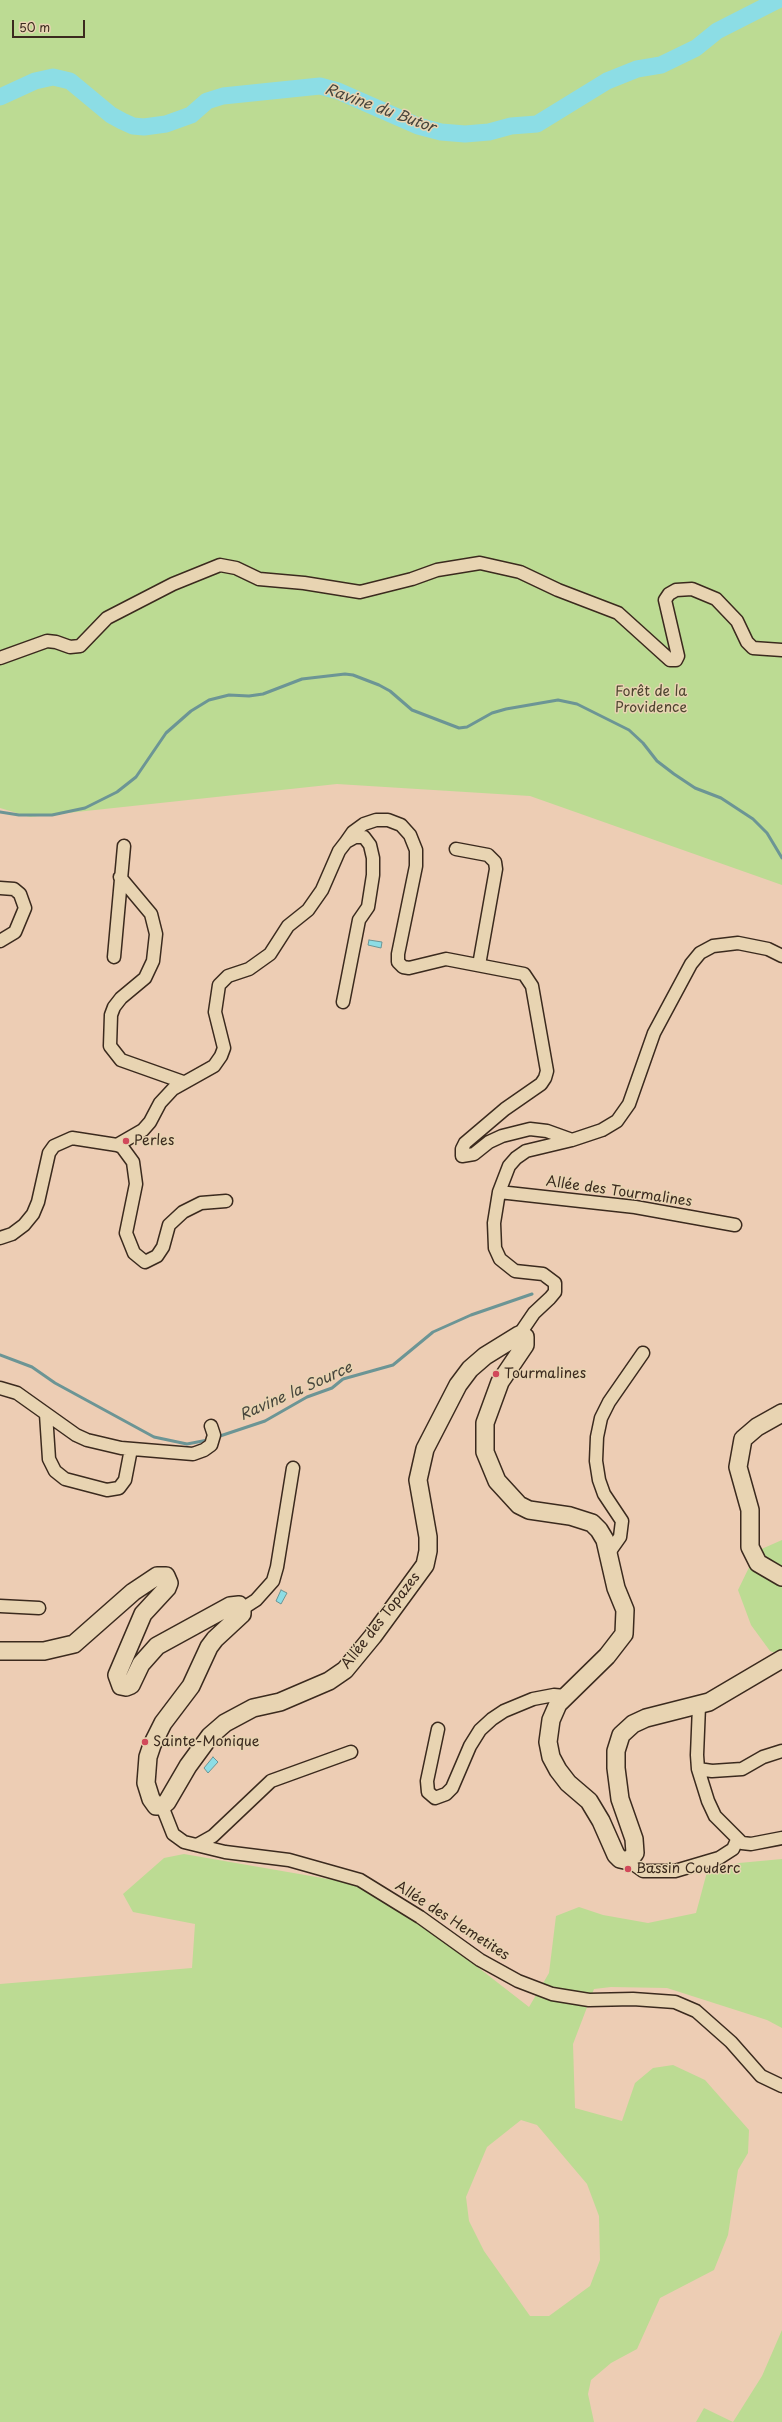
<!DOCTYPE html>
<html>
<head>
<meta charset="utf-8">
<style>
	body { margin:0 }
	#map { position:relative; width:782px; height:2422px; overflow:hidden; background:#edcdb4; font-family:"Playpen Sans",sans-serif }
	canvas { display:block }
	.scale { position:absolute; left:12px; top:20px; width:73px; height:18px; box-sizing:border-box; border:2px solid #3b2a1e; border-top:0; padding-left:5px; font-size:12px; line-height:14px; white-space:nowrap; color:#3b2a1e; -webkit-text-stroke:3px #e8d4b2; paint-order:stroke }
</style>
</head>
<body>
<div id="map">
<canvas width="782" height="2422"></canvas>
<div class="scale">50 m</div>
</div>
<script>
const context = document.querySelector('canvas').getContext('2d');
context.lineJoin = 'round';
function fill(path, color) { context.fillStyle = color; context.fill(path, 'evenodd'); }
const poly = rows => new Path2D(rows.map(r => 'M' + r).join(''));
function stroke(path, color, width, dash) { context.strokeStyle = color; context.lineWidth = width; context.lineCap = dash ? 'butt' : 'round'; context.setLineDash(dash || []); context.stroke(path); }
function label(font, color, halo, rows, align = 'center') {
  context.font = font + ' "Playpen Sans",sans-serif'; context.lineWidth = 3; context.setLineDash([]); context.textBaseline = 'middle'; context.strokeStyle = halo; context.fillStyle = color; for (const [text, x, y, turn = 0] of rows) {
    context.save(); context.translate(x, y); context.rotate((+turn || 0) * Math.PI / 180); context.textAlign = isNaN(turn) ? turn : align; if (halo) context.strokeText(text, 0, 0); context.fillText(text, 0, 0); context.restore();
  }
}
fill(poly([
	[0,0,782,0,782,885,530,796,337,784,30,817,0,808],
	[782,1540,782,1656,770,1651,751,1625,738,1590,757,1551],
	[184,1854,357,1884,394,1902,529,2007,549,1973,556,1916,579,1907,603,1915,648,1923,696,1913,707,1872,739,1863,782,1859,782,2028,767,2020,667,1988,611,1987,594,1989,573,2044,575,2108,622,2121,635,2083,653,2068,673,2065,705,2080,749,2130,748,2153,738,2170,728,2235,714,2270,660,2298,637,2349,611,2363,591,2380,588,2394,594,2422,0,2422,0,1984,192,1968,195,1924,133,1912,123,1894,164,1858],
	[521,2120,537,2125,587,2184,599,2216,600,2260,590,2286,549,2316,530,2316,484,2251,469,2221,466,2197,487,2147],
	[782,2330,782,2422,696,2422,704,2408,733,2422,762,2376]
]), '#bcdb93');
const water = poly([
	[369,940,382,942,381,948,368,945,369,940],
	[281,1590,287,1593,281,1604,276,1601,281,1590],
	[213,1757,218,1762,208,1773,204,1768,213,1757]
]);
fill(water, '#8cdde5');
stroke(water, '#6c9595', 1);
stroke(poly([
	[0,812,19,815,52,815,85,808,117,792,136,777,166,733,191,711,209,700,229,695,249,696,263,694,302,679,345,674,353,675,379,685,390,691,412,710,459,728,467,727,492,713,506,709,558,700,577,704,629,730,643,743,657,761,674,774,695,788,721,798,753,819,767,833,782,858],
	[0,1355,32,1367,55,1383,154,1437,187,1444,208,1440],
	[217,1437,265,1421,307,1397,332,1388,343,1379,393,1365,433,1332,471,1315,532,1294]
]), '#6c9595', 3);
stroke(poly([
	[0,97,35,81,53,77,70,81,111,115,122,121,133,126,144,127,166,124,191,115,207,101,223,96,320,86,338,91,418,126,441,132,465,134,489,132,511,126,537,124,607,81,637,69,661,65,696,48,717,31,778,0]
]), '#8cdde5', 17);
const street = poly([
	[0,658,47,641,56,642,70,647,80,646,107,618,173,584,220,565,236,568,259,579,304,583,360,592,412,579,437,570,480,563,520,572,558,590,618,613,670,660,676,660,678,656,665,600,669,594,676,590,692,589,716,599,737,621,747,642,753,648,782,650],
	[346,842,353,832,364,824,376,820,388,820,401,825,410,835,416,850,416,866,398,954,398,962,403,967,409,968,446,959,524,974,532,986,547,1071,545,1078,541,1084,505,1109,465,1143,462,1149,462,1156,474,1154,489,1142,502,1136,530,1129,547,1131,572,1140],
	[456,849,488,855,495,862,496,869,479,965],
	[120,877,151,914,156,934,153,961,145,978,121,998,114,1007,111,1015,110,1046,121,1060,183,1082],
	[0,888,14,889,20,894,25,908,15,932,0,941],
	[114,957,124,846],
	[117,1145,143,1130,150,1122,160,1103,173,1089,214,1066,221,1056,224,1048,215,1012,219,985,228,976,249,969,270,954,288,926,308,910,322,890,339,851,346,842,355,837,364,837,370,845,373,858,373,875,368,907,359,920,343,1002],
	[499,1192,635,1207,735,1225],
	[0,1238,12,1234,24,1225,33,1214,38,1202,49,1153,54,1146,72,1138,117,1145,122,1147,133,1162,136,1184,126,1233,134,1253,145,1262,157,1256,163,1247,169,1225,183,1212,201,1203,226,1201],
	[519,1335,534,1313,550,1298,555,1292,555,1283,543,1274,515,1271,500,1259,495,1248,494,1223,499,1192,509,1166,516,1158,526,1151,572,1140,602,1130,617,1121,629,1104,654,1033,691,964,700,953,713,946,738,943,768,949,782,956],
	[0,1388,17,1393,76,1435,87,1440,121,1448,193,1454,204,1450,211,1445,214,1435,211,1426],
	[46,1414,49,1459,55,1471,65,1479,107,1490,119,1488,125,1480,131,1449],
	[608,1554,620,1537,622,1521,604,1494,599,1480,596,1461,597,1437,601,1418,609,1402,643,1353],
	[0,1606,39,1608],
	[242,1609,256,1600,273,1581,277,1567,293,1468],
	[699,1706,697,1755,698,1769,708,1801,715,1816,742,1843,751,1844,782,1838],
	[438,1729,427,1781,428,1792,435,1798,446,1794,452,1788,470,1746,480,1730,492,1719,504,1711,533,1699,554,1695,565,1696],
	[698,1769,712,1771,742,1769,763,1757,782,1751],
	[162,1806,173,1834,184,1842,225,1852,289,1860,360,1880,420,1917,480,1960,518,1981,552,1994,589,2000,633,1999,675,2002,696,2011,731,2042,761,2076,782,2086],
	[197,1845,213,1836,271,1781,351,1752],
	[629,1861,643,1871,675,1871,719,1858,733,1849,737,1840]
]);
const secondary = poly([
	[782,1413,757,1427,743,1439,738,1467,750,1510,750,1547,758,1563,782,1577],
	[0,1651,44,1651,74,1644,133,1592,157,1576,166,1576,169,1583,167,1588,143,1614,117,1675,121,1686,126,1687,131,1685,141,1664,157,1646,230,1606,239,1605,242,1609,242,1614,215,1639,209,1647,191,1686,163,1723,152,1745,148,1757,146,1783,151,1799,156,1806,162,1806,167,1802,188,1766,210,1736,225,1723,253,1708,280,1702,329,1681,345,1670,373,1636,425,1565,428,1551,428,1537,418,1480,425,1449,458,1385,470,1369,485,1356,519,1335,525,1337,525,1345,500,1382,485,1423,485,1452,497,1481,519,1505,529,1510,570,1516,592,1523,599,1530,605,1540,616,1588,625,1610,624,1634,607,1656,558,1704,551,1720,548,1742,551,1757,558,1770,568,1783,589,1801,601,1821,616,1855,620,1859,629,1861,635,1853,634,1839,620,1799,616,1768,616,1751,621,1735,633,1724,646,1718,709,1702,782,1659]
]);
stroke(street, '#3b2a1e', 15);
stroke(secondary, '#3b2a1e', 20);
stroke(street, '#e8d4b2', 12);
stroke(secondary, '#e8d4b2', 17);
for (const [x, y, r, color] of [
	[126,1141,4,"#d1495b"],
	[496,1374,4,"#d1495b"],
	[145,1742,4,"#d1495b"],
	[628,1869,4,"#d1495b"]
]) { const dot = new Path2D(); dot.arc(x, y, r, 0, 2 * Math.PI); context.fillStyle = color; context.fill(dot); stroke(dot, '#e8d4b2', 1.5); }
label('14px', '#4e4530', '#e8d4b2', [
	["Forêt de la",651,692],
	["Providence",651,708]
]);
label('14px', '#3b2a1e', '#e8d4b2', [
	["Perles",134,1141],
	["Tourmalines",504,1374],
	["Sainte-Monique",153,1742],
	["Bassin Couderc",636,1869]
], 'left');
label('14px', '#3b2a1e', '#e8d4b2', [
	["Allée des Tourmalines",619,1192,8],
	["Allée des Topazes",381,1621,-52],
	["Allée des Hemetites",452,1921,33]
]);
label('italic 15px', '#47453c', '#e8d4b2', [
	["Ravine du Butor",380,109,20],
	["Ravine la Source",296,1392,-24]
]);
</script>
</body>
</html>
